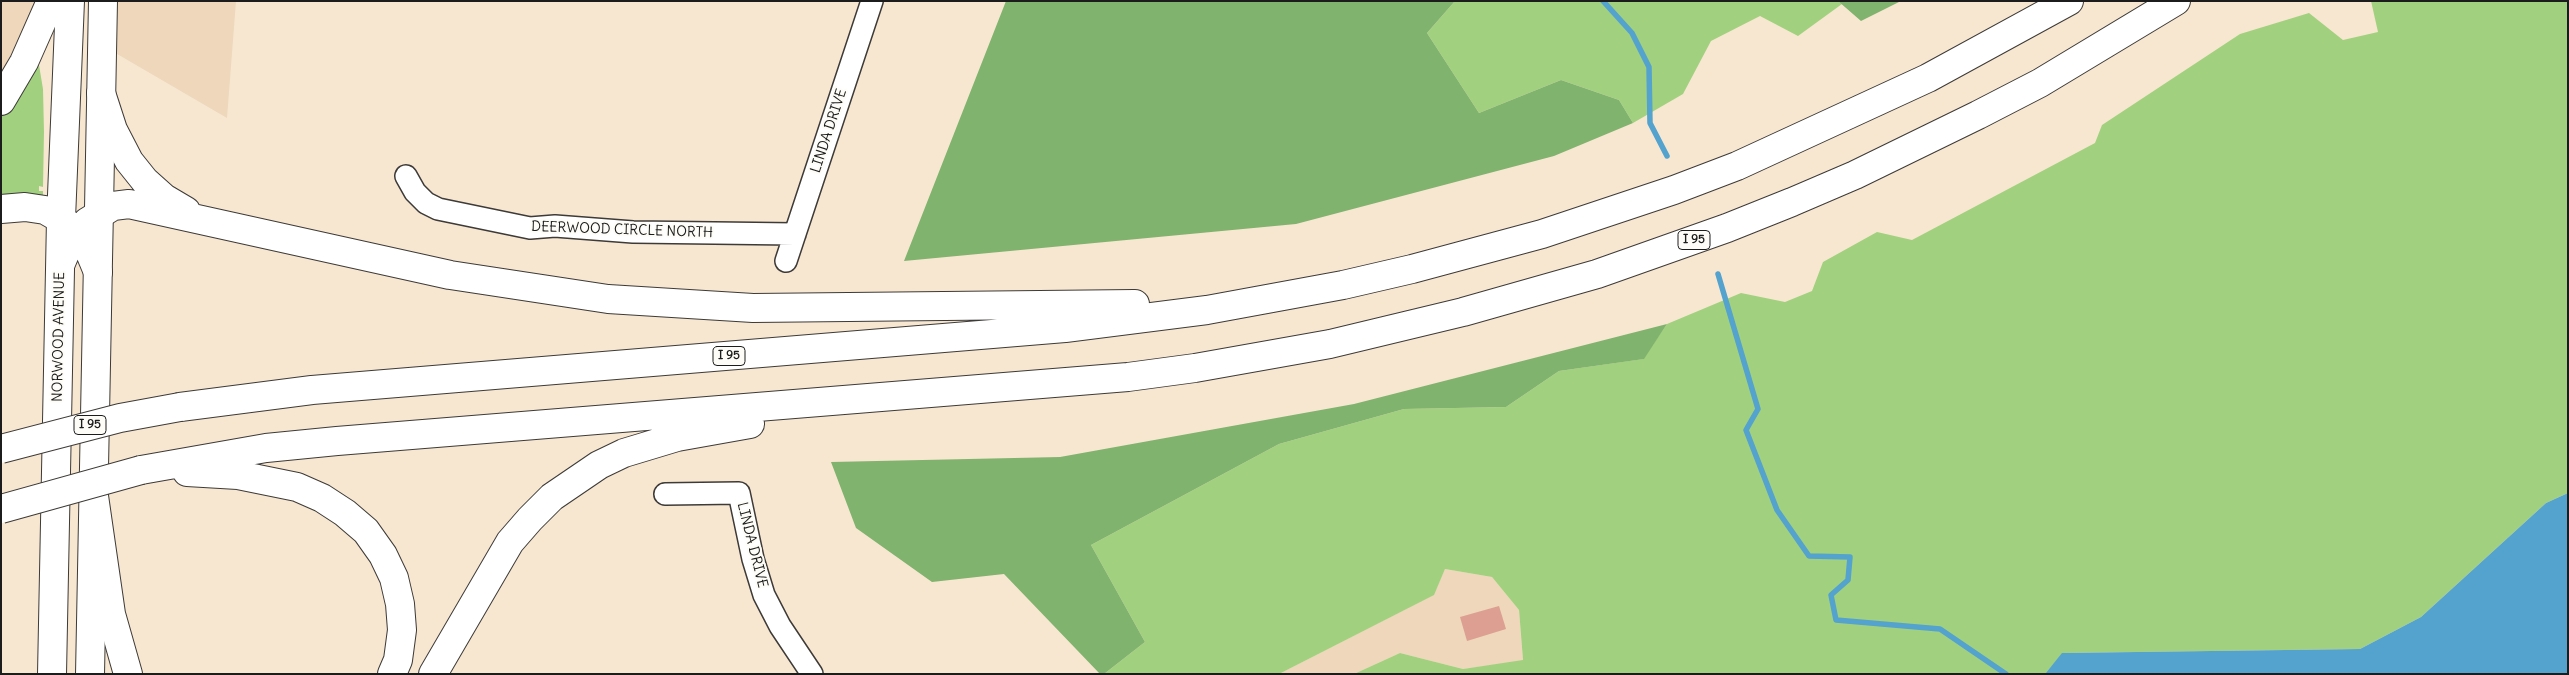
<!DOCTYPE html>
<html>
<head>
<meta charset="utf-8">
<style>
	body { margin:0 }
	#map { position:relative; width:2569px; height:675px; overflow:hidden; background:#f7e7d1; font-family:Delius,sans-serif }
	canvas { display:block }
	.frame { position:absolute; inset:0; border:2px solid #1c1c1c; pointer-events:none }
</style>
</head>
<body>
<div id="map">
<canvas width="2569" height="675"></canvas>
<div class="frame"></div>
</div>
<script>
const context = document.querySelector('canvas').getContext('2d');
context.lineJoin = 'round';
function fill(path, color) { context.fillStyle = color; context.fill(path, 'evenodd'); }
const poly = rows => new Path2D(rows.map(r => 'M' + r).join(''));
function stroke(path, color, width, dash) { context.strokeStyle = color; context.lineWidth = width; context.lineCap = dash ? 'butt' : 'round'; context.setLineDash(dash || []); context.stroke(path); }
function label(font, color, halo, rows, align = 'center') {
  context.font = font + ' Delius,sans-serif'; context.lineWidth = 4; context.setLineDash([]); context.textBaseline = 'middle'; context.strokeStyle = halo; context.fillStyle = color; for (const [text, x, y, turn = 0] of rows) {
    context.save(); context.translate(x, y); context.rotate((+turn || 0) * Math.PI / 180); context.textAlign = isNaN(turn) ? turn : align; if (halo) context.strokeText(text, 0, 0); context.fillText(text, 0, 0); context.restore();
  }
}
fill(poly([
	[1,1,42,1,1,83],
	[114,1,236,1,227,118,112,51],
	[1445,569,1492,577,1519,610,1523,661,1463,669,1400,653,1354,674,1279,674,1433,595]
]), '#eed7bb');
fill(poly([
	[1455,1,1838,1,1842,4,1798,36,1760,16,1711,41,1683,94,1633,123,1619,100,1561,80,1479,113,1427,33],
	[2371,1,2568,1,2568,493,2546,503,2421,617,2360,649,2063,653,2045,674,1354,674,1400,653,1463,669,1523,660,1519,610,1492,577,1445,569,1434,595,1279,674,1104,674,1145,642,1091,545,1279,444,1404,409,1506,407,1559,371,1643,359,1667,324,1741,293,1785,302,1812,291,1823,262,1877,232,1912,240,2095,143,2102,125,2240,34,2309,13,2343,40,2378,32],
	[38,59,43,89,44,132,43,187,39,186,39,191,43,191,43,195,1,197,1,114]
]), '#a1d17f');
fill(poly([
	[1006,1,1455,1,1427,33,1479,113,1561,80,1619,100,1633,123,1554,156,1296,224,904,261],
	[1838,1,1901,1,1861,21],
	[1667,324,1644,359,1559,371,1506,407,1404,409,1279,444,1091,545,1145,642,1104,674,1100,674,1004,574,932,582,856,528,831,462,1060,457,1354,404]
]), '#80b36e');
fill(poly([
	[2568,493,2568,674,2045,674,2062,653,2360,649,2421,617,2546,503]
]), '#54a2ce');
stroke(poly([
	[1603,1,1632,33,1649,67,1650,123,1667,156],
	[1718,274,1758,409,1746,430,1777,510,1809,556,1850,557,1848,580,1831,595,1836,620,1940,629,2006,674]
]), '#54a2ce', 5.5);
fill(poly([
	[1499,606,1506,629,1467,641,1460,617]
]), '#dc9f91');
const minor = poly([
	[406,176,415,192,426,203,438,209,530,228,555,226,633,232,795,234],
	[786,261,872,1],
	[665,494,739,493,753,559,764,595,780,626,812,674]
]);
const secondary = poly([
	[52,674,61,219,70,1],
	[90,674,103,1]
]);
const motorway = poly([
	[101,93,113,130,129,161,145,181,164,198,186,211],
	[1,101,24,62,51,1],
	[1,209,25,207,45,210,61,219,78,232,88,248,98,272],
	[61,263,69,244,87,222,113,206,129,204,450,275,608,299,753,308,1135,304],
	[180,407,312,390,1065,328,1207,310,1343,285,1412,269,1542,234,1674,190,1737,166,1928,78,2069,1],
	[141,470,266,448,337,441,1128,377,1195,368,1330,344,1463,312,1597,274,1727,228,1792,202,1855,175,1978,115,2040,83,2176,1],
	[187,472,238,475,297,487,322,498,345,513,366,531,383,555,394,578,400,604,402,630,398,660,392,674],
	[94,496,111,614,128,674],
	[433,674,510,542,530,519,552,497,599,465,624,453,677,437,750,424]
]);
stroke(minor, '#3d3a37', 24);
stroke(secondary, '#3d3a37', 30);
stroke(motorway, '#3d3a37', 30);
stroke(minor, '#fff', 21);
stroke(secondary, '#fff', 28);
stroke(motorway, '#fff', 28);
const motorwayBridge = poly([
	[1,449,120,418,180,407],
	[1,509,141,470]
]);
stroke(motorwayBridge, '#3d3a37', 30, []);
stroke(motorwayBridge, '#fff', 28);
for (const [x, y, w] of [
	[1694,240,32],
	[729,356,32],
	[90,425,32]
]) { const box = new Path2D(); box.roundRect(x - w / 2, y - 9.5, w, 19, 4); context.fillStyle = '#fdfcf7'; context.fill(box); stroke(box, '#1c1c1c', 1); }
label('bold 12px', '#1c1c1c', null, [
	["I 95",1694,240],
	["I 95",729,356],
	["I 95",90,425]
]);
label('14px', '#1c1c1c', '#fdfcf7', [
	["LINDA DRIVE",829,131,-72],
	["DEERWOOD CIRCLE NORTH",622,230,2],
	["NORWOOD AVENUE",59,337,-89],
	["LINDA DRIVE",752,545,76]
]);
</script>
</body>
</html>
